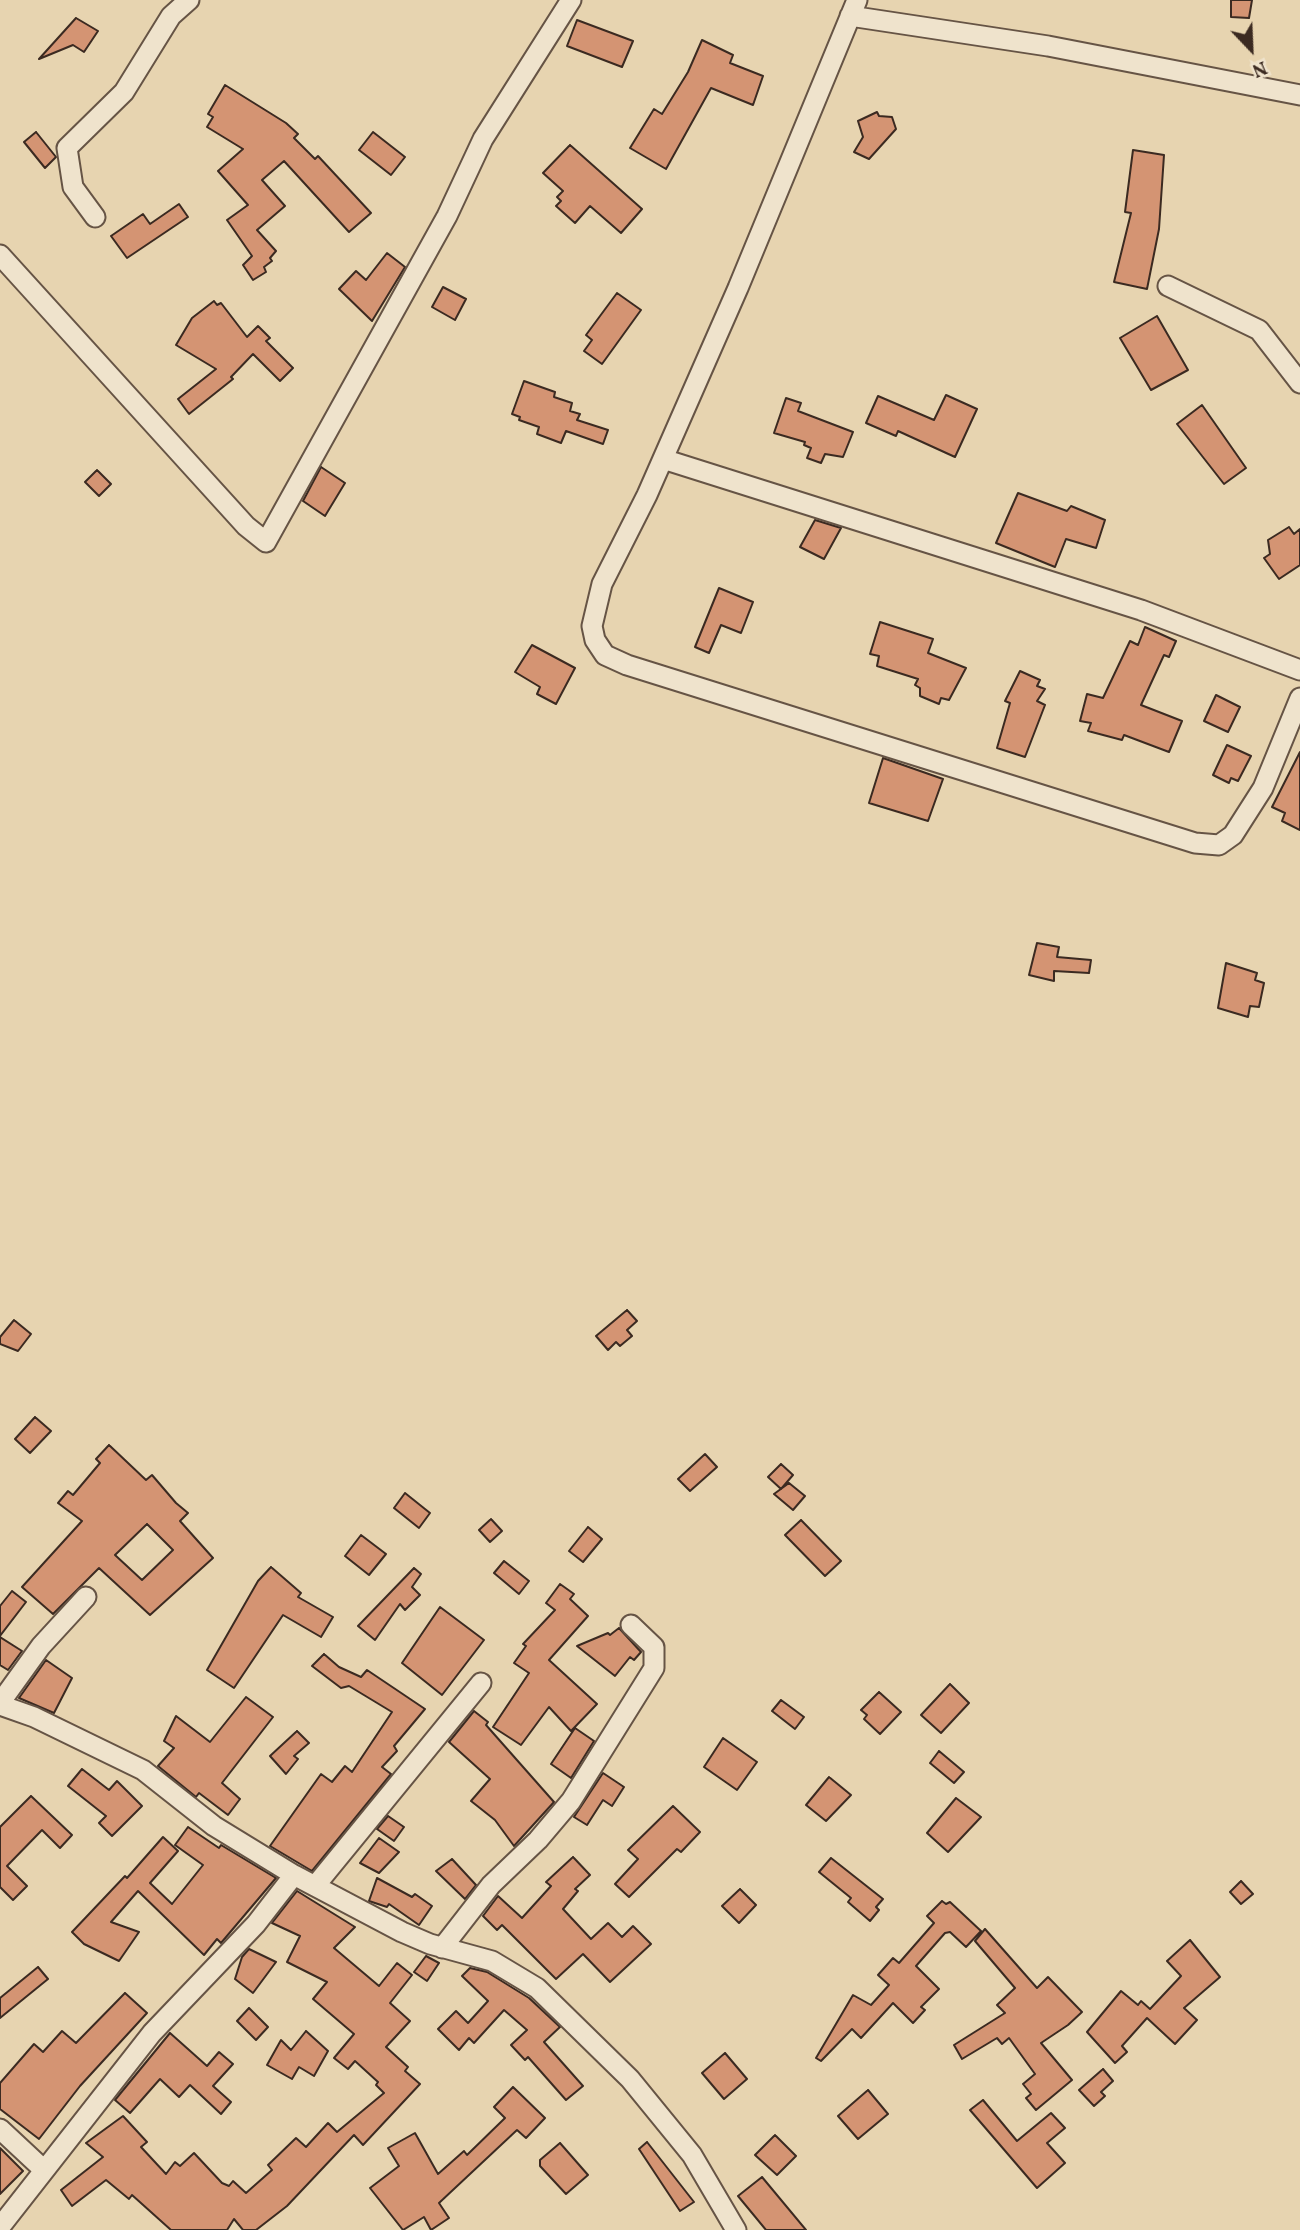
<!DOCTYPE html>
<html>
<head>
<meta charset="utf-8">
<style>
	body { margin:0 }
	#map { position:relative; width:1300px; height:2230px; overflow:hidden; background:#e7d4b0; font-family:Vollkorn,serif }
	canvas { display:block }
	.north { position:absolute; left:1216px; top:14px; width:70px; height:70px; -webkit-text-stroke:5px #efe3cc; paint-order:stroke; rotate:157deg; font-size:19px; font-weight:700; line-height:28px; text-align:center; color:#3b2a21 }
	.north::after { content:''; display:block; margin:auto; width:24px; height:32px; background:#3b2a21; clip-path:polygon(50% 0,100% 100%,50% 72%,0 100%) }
</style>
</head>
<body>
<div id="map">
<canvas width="1300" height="2230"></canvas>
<div class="north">N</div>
</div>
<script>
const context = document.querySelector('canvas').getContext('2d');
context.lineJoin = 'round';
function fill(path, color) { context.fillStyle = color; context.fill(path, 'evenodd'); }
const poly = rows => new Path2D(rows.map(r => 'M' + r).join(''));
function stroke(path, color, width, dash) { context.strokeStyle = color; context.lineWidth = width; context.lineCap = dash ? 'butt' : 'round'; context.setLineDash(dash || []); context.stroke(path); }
const building = poly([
	[1231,0,1252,0,1249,18,1231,17,1231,0],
	[76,18,98,31,84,52,73,45,39,59,76,18],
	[577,20,633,41,622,67,567,46,577,20],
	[702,40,733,55,730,63,763,76,753,105,711,88,666,169,630,148,654,109,662,114,688,72,702,40],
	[225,85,286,123,298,134,294,138,315,159,318,156,371,213,349,232,284,161,262,180,285,206,257,230,276,251,270,258,272,261,264,267,266,272,253,280,243,265,252,256,227,220,248,205,218,171,243,149,207,127,213,117,208,114,225,85],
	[877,112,879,116,892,117,896,129,869,159,854,152,863,137,858,121,877,112],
	[36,132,56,157,45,168,24,142,36,132],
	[373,132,405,157,391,175,359,150,373,132],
	[570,145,642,209,621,233,590,206,575,223,556,206,561,201,557,197,563,191,543,173,570,145],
	[1133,150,1164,155,1159,229,1147,289,1114,282,1131,213,1125,212,1133,150],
	[179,204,188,217,127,258,111,236,143,214,150,224,179,204],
	[387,253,405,267,372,321,339,289,356,271,366,280,387,253],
	[443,287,466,299,455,320,432,307,443,287],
	[617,293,641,310,602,364,584,351,592,340,586,335,617,293],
	[214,301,217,305,221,303,247,337,258,326,270,338,266,341,293,368,280,381,253,354,231,377,233,379,189,414,178,399,216,369,176,345,192,318,214,301],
	[1157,316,1188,370,1151,390,1120,338,1157,316],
	[524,381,555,392,554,397,572,403,570,411,580,414,577,420,608,430,603,444,566,431,561,443,537,434,539,427,519,420,520,417,512,414,524,381],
	[946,395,977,409,955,457,898,431,896,436,866,423,878,396,934,420,946,395],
	[786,398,801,403,798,411,853,432,843,457,825,454,821,463,807,458,811,448,804,445,805,442,774,433,786,398],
	[1202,405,1246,468,1224,484,1177,424,1202,405],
	[321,467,345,483,325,516,303,501,321,467],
	[97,470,111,484,99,496,85,482,97,470],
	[1018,493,1067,511,1071,506,1105,520,1096,548,1066,539,1055,567,996,543,1018,493],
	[815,520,841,528,824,559,800,547,815,520],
	[1289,527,1294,534,1300,529,1300,565,1279,579,1264,558,1270,554,1268,540,1289,527],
	[719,588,753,602,741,633,721,625,709,653,695,647,719,588],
	[880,622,933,639,928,653,966,668,949,700,941,698,939,704,920,696,920,688,915,685,918,679,877,666,879,656,870,654,880,622],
	[1145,627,1176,641,1169,657,1164,655,1141,705,1182,721,1169,752,1124,735,1122,740,1088,731,1091,723,1080,721,1087,694,1103,698,1130,641,1138,645,1145,627],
	[532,645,575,668,556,704,537,694,540,687,515,672,532,645],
	[1020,671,1040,680,1037,686,1045,689,1037,701,1045,705,1025,757,997,748,1010,703,1005,701,1020,671],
	[1216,695,1240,707,1228,732,1204,721,1216,695],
	[1227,745,1251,756,1238,781,1231,778,1229,783,1213,775,1227,745],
	[1300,752,1300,830,1282,821,1285,813,1272,807,1300,752],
	[883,758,943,779,928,821,869,803,883,758],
	[1037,943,1059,947,1057,957,1091,960,1089,973,1054,971,1054,981,1029,975,1037,943],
	[1226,963,1257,973,1255,980,1264,983,1259,1007,1250,1006,1248,1017,1218,1008,1226,963],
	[627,1310,637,1321,627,1330,632,1336,620,1346,616,1342,608,1350,596,1336,627,1310],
	[14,1320,31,1334,18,1351,0,1344,0,1337,14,1320],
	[35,1417,51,1431,30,1453,15,1439,35,1417],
	[109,1445,146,1480,152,1475,176,1503,188,1513,180,1521,213,1558,150,1615,99,1568,53,1614,22,1587,82,1521,58,1503,68,1491,73,1495,100,1463,96,1459,109,1445],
	[147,1524,173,1550,142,1580,115,1555,147,1524],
	[705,1454,717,1467,690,1491,678,1479,705,1454],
	[781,1464,793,1475,781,1489,768,1477,781,1464],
	[789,1483,805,1496,793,1510,774,1494,789,1483],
	[405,1493,430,1513,419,1528,394,1508,405,1493],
	[491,1519,502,1531,490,1542,479,1530,491,1519],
	[801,1520,841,1561,825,1576,785,1535,801,1520],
	[588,1527,602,1539,583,1562,569,1551,588,1527],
	[361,1535,386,1554,369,1575,345,1556,361,1535],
	[504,1561,529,1581,519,1594,494,1573,504,1561],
	[271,1567,301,1593,298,1597,333,1617,321,1637,283,1615,234,1688,207,1670,258,1581,271,1567],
	[414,1568,421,1574,412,1587,420,1595,405,1610,400,1604,375,1640,358,1626,414,1568],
	[560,1584,574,1594,570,1599,588,1616,549,1660,597,1704,571,1731,549,1707,521,1745,493,1727,529,1673,514,1663,526,1646,523,1644,555,1610,546,1603,560,1584],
	[12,1591,26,1602,0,1636,0,1606,12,1591],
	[440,1607,484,1640,442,1695,402,1663,440,1607],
	[619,1628,641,1652,634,1660,630,1657,615,1676,577,1646,608,1633,610,1635,619,1628],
	[0,1637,22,1651,8,1670,0,1665,0,1637],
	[324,1654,339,1667,361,1677,367,1670,425,1709,394,1746,397,1751,382,1767,391,1774,312,1871,270,1846,321,1774,332,1782,345,1766,352,1772,392,1712,349,1686,341,1688,312,1666,324,1654],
	[46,1660,72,1678,54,1713,19,1698,46,1660],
	[950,1684,969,1703,941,1733,921,1715,950,1684],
	[879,1692,901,1712,880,1734,864,1719,867,1715,861,1710,879,1692],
	[246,1697,273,1717,222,1783,240,1799,228,1815,199,1793,196,1797,158,1766,174,1748,164,1741,176,1716,210,1742,246,1697],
	[781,1700,804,1717,795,1729,772,1711,781,1700],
	[474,1711,488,1722,486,1725,554,1802,514,1846,495,1820,471,1801,490,1779,449,1742,474,1711],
	[575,1728,594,1741,571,1778,551,1764,575,1728],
	[297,1731,309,1743,294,1756,298,1759,286,1774,270,1756,297,1731],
	[723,1738,757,1762,737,1790,704,1767,723,1738],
	[939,1751,964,1772,954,1783,930,1763,939,1751],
	[82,1769,109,1790,117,1781,142,1806,112,1836,99,1823,106,1816,68,1786,82,1769],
	[603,1773,624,1787,612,1806,603,1800,587,1825,574,1817,603,1773],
	[829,1777,851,1795,826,1821,806,1805,829,1777],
	[31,1796,72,1835,60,1848,42,1830,7,1866,27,1886,13,1900,0,1887,0,1827,31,1796],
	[956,1798,981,1817,948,1852,927,1833,956,1798],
	[673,1806,700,1832,681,1852,677,1849,629,1897,615,1884,638,1859,628,1850,673,1806],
	[388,1816,404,1827,394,1841,377,1829,388,1816],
	[188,1827,219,1848,221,1845,276,1878,221,1943,217,1939,204,1955,138,1891,111,1922,139,1932,119,1961,84,1944,72,1932,125,1876,127,1878,163,1837,178,1851,150,1883,172,1904,203,1865,175,1845,188,1827],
	[379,1838,399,1852,379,1873,360,1863,379,1838],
	[573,1857,590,1875,575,1889,578,1891,563,1909,591,1939,608,1923,622,1937,633,1926,651,1944,610,1982,583,1954,556,1979,502,1925,497,1930,483,1916,498,1896,522,1918,551,1886,546,1882,573,1857],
	[831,1858,883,1899,876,1907,879,1910,870,1921,848,1902,851,1898,819,1872,831,1858],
	[452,1859,476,1885,465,1899,436,1871,452,1859],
	[377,1878,412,1897,415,1894,432,1906,419,1925,389,1904,387,1907,369,1901,377,1878],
	[1241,1881,1253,1894,1241,1904,1230,1892,1241,1881],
	[740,1889,756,1905,739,1923,722,1906,740,1889],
	[297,1891,355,1927,334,1948,379,1986,397,1963,412,1975,390,2003,410,2021,386,2047,408,2067,405,2071,420,2084,363,2145,354,2135,287,2206,256,2230,243,2230,234,2219,227,2230,171,2230,132,2195,129,2199,106,2180,72,2206,61,2190,103,2157,86,2143,123,2116,147,2142,141,2147,166,2174,175,2162,180,2166,194,2153,222,2183,229,2186,233,2181,246,2193,272,2170,268,2165,296,2138,306,2147,328,2123,337,2132,384,2093,376,2085,378,2082,355,2061,348,2069,334,2058,354,2034,313,1999,327,1982,287,1962,300,1936,272,1923,297,1891],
	[942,1901,946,1904,950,1902,981,1931,966,1947,950,1932,945,1933,916,1966,939,1989,921,2007,925,2010,913,2023,893,2003,861,2038,852,2029,821,2061,816,2058,853,1995,871,2005,889,1985,878,1975,893,1958,899,1963,934,1923,927,1916,942,1901],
	[985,1929,1037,1988,1048,1977,1082,2012,1068,2025,1041,2043,1072,2080,1036,2110,1026,2098,1031,2094,1023,2084,1035,2074,1009,2038,1002,2044,997,2038,962,2059,954,2045,1005,2013,997,2005,1015,1988,975,1941,985,1929],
	[1190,1940,1220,1977,1184,2008,1197,2020,1175,2044,1147,2018,1122,2046,1127,2052,1115,2063,1087,2032,1121,1991,1138,2005,1141,2001,1150,2009,1181,1976,1167,1961,1190,1940],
	[249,1949,276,1962,253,1993,235,1979,242,1957,249,1949],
	[426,1956,439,1963,427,1981,414,1972,426,1956],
	[38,1967,48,1979,0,2018,0,1998,38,1967],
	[470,1968,487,1972,529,1998,560,2027,544,2042,583,2086,566,2100,528,2057,525,2060,511,2045,527,2030,504,2010,474,2043,469,2038,459,2050,438,2029,456,2011,468,2023,488,2001,462,1976,470,1968],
	[125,1993,147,2013,80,2086,39,2139,0,2109,0,2083,34,2044,43,2052,62,2031,76,2043,125,1993],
	[249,2008,268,2027,256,2040,237,2021,249,2008],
	[306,2031,328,2051,314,2076,299,2067,292,2079,267,2065,281,2040,291,2050,306,2031],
	[170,2033,207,2066,219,2052,233,2064,213,2086,231,2102,221,2114,190,2085,179,2097,160,2079,130,2113,115,2100,170,2033],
	[725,2053,747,2079,724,2099,702,2073,725,2053],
	[1103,2069,1113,2081,1101,2092,1105,2096,1094,2106,1079,2090,1103,2069],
	[513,2087,545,2118,526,2138,517,2130,439,2203,449,2218,431,2230,424,2217,403,2230,370,2188,399,2166,388,2148,415,2133,438,2174,464,2151,467,2155,505,2118,494,2107,513,2087],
	[868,2090,888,2114,858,2139,838,2116,868,2090],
	[983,2100,1017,2141,1051,2113,1065,2128,1047,2143,1065,2163,1037,2188,970,2110,983,2100],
	[775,2135,796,2156,777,2175,755,2155,775,2135],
	[647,2142,694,2202,680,2211,639,2149,647,2142],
	[560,2143,588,2175,566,2194,540,2166,540,2160,560,2143],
	[0,2148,23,2171,0,2194,0,2148],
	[762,2177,806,2230,766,2230,738,2196,762,2177]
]);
fill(building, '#d49473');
stroke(building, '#3b2a21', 2);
const minor = poly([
	[857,0,738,288,647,495,602,584,592,626,595,640,605,655,627,665,1195,843,1219,845,1233,835,1263,788,1300,698],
	[850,16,1048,46,1300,95],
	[95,217,73,187,67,148,124,92,171,16,189,0],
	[0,255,246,526,266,542,447,216,483,139,571,0],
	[1168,286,1259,330,1300,383],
	[663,459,1141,610,1300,670],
	[0,1703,41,1646,86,1597],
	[0,1705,34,1717,143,1770,214,1826,294,1875,402,1932,430,1944,492,1961,537,1988,630,2079,692,2155,736,2230],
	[315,1886,481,1683],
	[442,1948,491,1885,538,1840,571,1801,654,1668,654,1647,631,1625],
	[0,2129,44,2170],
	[0,2227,152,2033,256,1924,294,1875]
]);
stroke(minor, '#665445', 23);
stroke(minor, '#efe3cc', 19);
</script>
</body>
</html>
